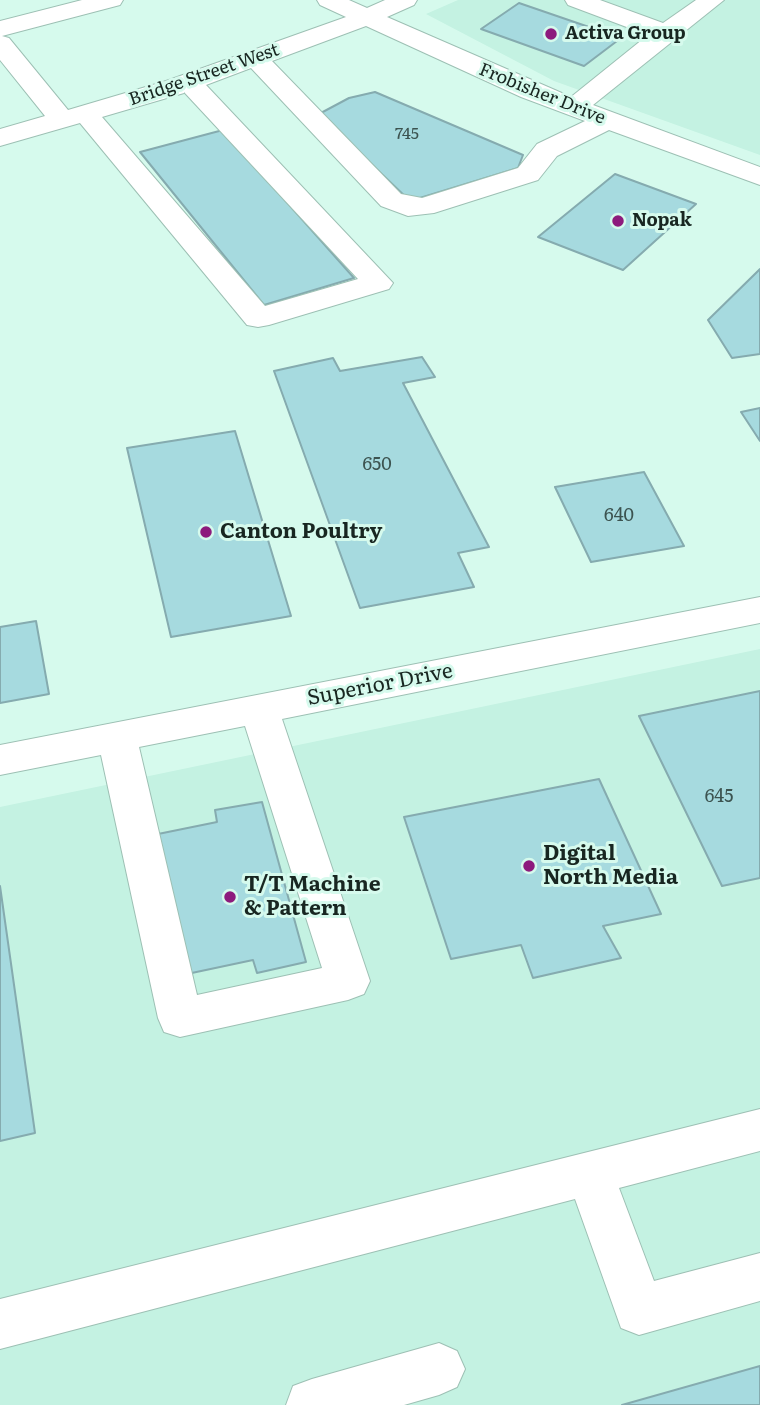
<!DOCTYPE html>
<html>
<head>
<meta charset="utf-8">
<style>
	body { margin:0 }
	canvas { display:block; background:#d6faed }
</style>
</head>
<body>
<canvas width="760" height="1405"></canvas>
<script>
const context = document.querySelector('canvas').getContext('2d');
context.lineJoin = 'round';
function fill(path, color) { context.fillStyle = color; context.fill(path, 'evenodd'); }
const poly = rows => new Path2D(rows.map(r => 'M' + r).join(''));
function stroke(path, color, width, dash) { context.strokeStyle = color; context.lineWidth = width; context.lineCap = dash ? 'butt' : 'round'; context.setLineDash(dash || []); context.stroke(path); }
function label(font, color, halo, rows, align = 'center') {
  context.font = font + ' Literata,serif'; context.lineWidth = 6; context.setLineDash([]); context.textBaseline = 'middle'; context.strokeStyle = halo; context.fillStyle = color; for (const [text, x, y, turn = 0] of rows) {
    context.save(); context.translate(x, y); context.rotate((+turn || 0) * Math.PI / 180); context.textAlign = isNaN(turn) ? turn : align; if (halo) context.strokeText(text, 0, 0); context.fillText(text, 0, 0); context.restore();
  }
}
fill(poly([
	[458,0,760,0,760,155,554,81,426,14],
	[760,649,760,1405,0,1405,0,807]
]), '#c4f2e2');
const building = poly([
	[519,3,621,38,584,66,481,29,519,3],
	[375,92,523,155,518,168,410,201,319,114,349,98,375,92],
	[223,130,354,278,264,305,140,152,223,130],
	[615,174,696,204,623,270,538,237,615,174],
	[760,269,760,354,732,358,708,320,760,269],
	[422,357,435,377,403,383,489,547,458,553,474,587,360,608,274,371,333,358,340,371,422,357],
	[760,408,760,441,741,412,760,408],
	[235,431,291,616,171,637,127,448,235,431],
	[644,472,684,546,591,562,555,487,644,472],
	[36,621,49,694,0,703,0,627,36,621],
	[760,691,760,878,722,886,639,716,760,691],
	[599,779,661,914,603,926,621,958,533,978,521,945,451,959,404,817,599,779],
	[262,802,306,962,257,973,253,960,187,974,158,834,217,822,215,810,262,802],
	[0,886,35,1133,0,1141,0,886],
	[760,1366,760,1405,622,1405,760,1366]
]);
fill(building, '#a6dadf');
stroke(building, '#85abaf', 2);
const minor = poly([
	[82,0,123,0,120,5,2,36,9,38,68,110,166,81,346,17,320,5,317,0,349,0,367,8,385,0,417,0,414,5,387,17,571,97,648,35,568,5,565,0,600,0,663,23,696,0,724,0,593,105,760,167,760,185,609,130,557,156,538,180,434,213,408,216,381,206,251,68,206,85,393,283,389,289,269,325,258,327,247,325,80,123,0,146,0,129,45,116,0,60,0,21,82,0],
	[366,26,521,97,585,121,537,144,518,168,422,198,401,194,272,61,366,26],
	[184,93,184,92,358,279,265,306,102,117,184,93],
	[760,597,760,623,282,719,370,981,364,994,348,1000,180,1037,164,1032,158,1018,101,755,0,775,0,745,760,597],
	[245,726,322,968,197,995,139,747,245,726],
	[760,1109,760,1151,619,1188,654,1281,760,1253,760,1301,639,1335,621,1328,575,1199,0,1349,0,1299,760,1109],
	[439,1343,457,1351,465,1369,457,1387,439,1395,404,1405,286,1405,293,1386,312,1379,439,1343]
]);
stroke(minor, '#9dc0b4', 2);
fill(minor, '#fff');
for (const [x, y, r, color] of [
	[551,34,7,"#8d1b7d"],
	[618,221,7,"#8d1b7d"],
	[206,532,7,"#8d1b7d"],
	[529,866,7,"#8d1b7d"],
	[230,897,7,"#8d1b7d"]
]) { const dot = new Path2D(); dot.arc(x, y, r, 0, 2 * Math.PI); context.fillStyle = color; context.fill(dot); stroke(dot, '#d6faed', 2.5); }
label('16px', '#3c5350', null, [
	["745",407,134]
]);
label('bold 18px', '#182621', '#d6faed', [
	["Activa Group",565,34],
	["Nopak",632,221]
], 'left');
label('18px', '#182621', '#d6faed', [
	["Bridge Street West",204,75,-19],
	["Frobisher Drive",542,94,22]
]);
label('18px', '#3c5350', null, [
	["650",377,465],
	["640",619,516],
	["645",719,797]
]);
label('bold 21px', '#182621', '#d6faed', [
	["Canton Poultry",220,532],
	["Digital",543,854],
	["North Media",543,878],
	["T/T Machine",244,885],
	["& Pattern",244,909]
], 'left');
label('21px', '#182621', '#d6faed', [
	["Superior Drive",380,685,-11]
]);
</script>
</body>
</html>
